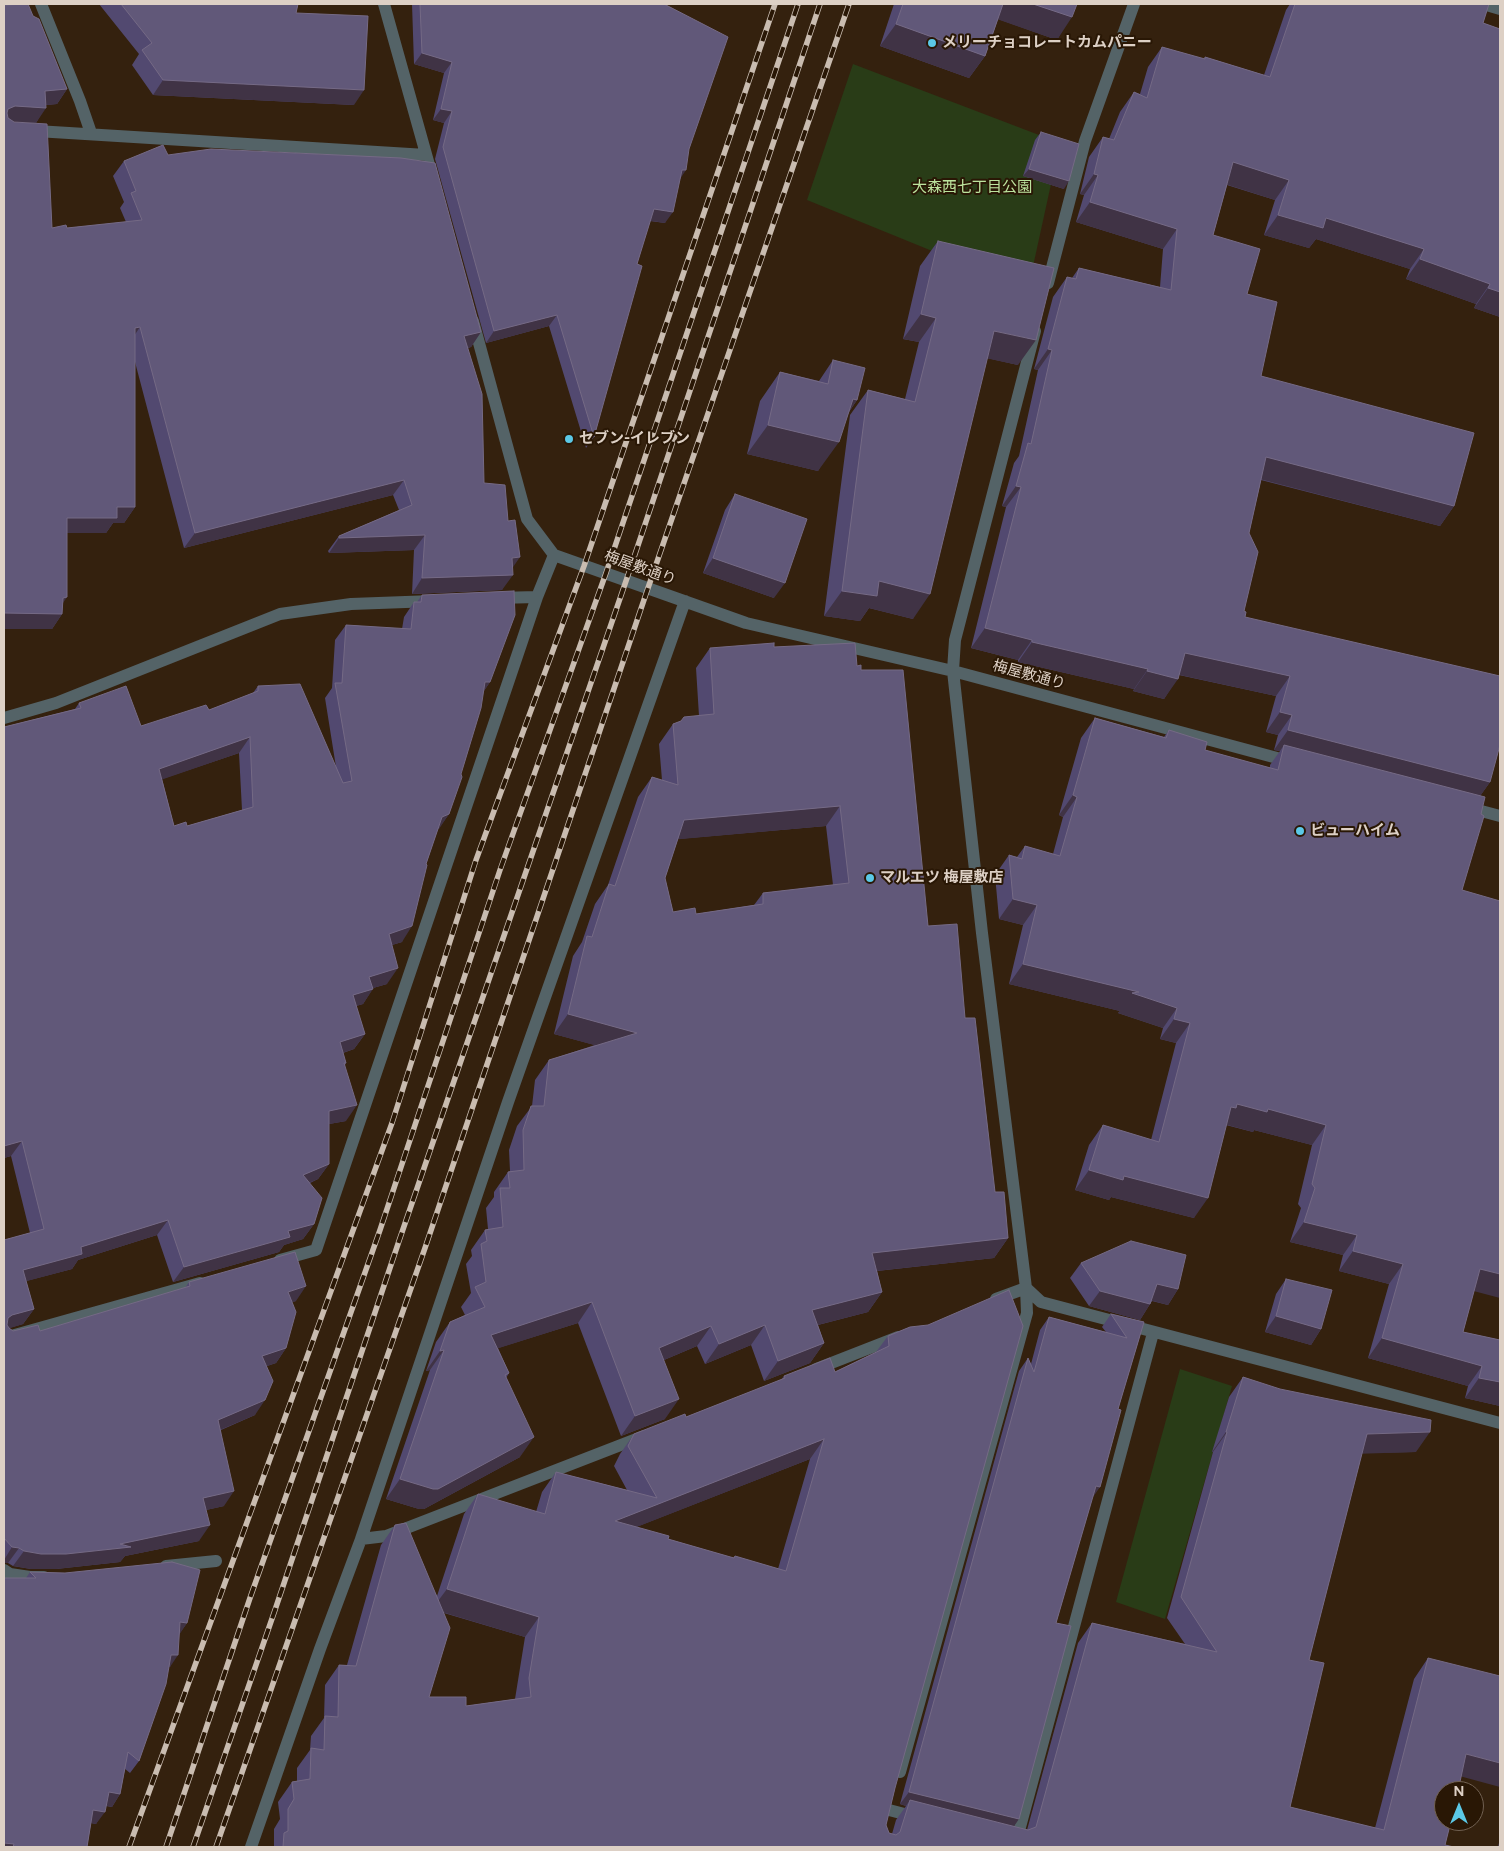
<!DOCTYPE html>
<html>
<head>
<meta charset="utf-8">
<style>
	body { margin:0 }
	#map { position:relative; width:1504px; height:1851px; overflow:hidden; background:#34210e; font-family:Figtree,sans-serif }
	canvas { display:block }
	.frame { position:absolute; inset:0; border:5px solid #ddd0c5; pointer-events:none }
	.north { position:absolute; left:1434px; top:1781px; width:50px; height:50px; box-sizing:border-box; background:#291705; border:1px solid #716152; border-radius:50%; rotate:0deg; font-size:14px; font-weight:700; line-height:20px; text-align:center; color:#ddd0c5 }
	.north::after { content:''; display:block; margin:auto; width:18px; height:22px; background:#5bc8e6; clip-path:polygon(50% 0,100% 100%,50% 72%,0 100%) }
</style>
</head>
<body>
<div id="map">
<canvas width="1504" height="1851"></canvas>
<div class="frame"></div>
<div class="north">N</div>
</div>
<script>
const context = document.querySelector('canvas').getContext('2d');
context.lineJoin = 'round';
function fill(path, color) { context.fillStyle = color; context.fill(path, 'evenodd'); }
const poly = rows => new Path2D(rows.map(r => 'M' + r).join(''));
function stroke(path, color, width, dash) { context.strokeStyle = color; context.lineWidth = width; context.lineCap = dash ? 'butt' : 'round'; context.setLineDash(dash || []); context.stroke(path); }
function label(font, color, halo, rows, align = 'center') {
  context.font = font + ' Figtree,"Noto Sans JP",sans-serif'; context.lineWidth = 4; context.setLineDash([]); context.textBaseline = 'middle'; context.strokeStyle = halo; context.fillStyle = color; for (const [text, x, y, turn = 0] of rows) {
    context.save(); context.translate(x, y); context.rotate((+turn || 0) * Math.PI / 180); context.textAlign = isNaN(turn) ? turn : align; if (halo) context.strokeText(text, 0, 0); context.fillText(text, 0, 0); context.restore();
  }
}
fill(poly([
	[853,64,1060,143,1025,303,996,277,807,200],
	[1180,1369,1232,1386,1165,1619,1116,1602]
]), '#293c17');
stroke(poly([
	[41,4,80,101,91,133],
	[384,4,433,179],
	[1483,4,1500,9],
	[4,129,426,155],
	[1048,283,1085,141,1134,4],
	[473,321,527,519,554,555],
	[554,555,746,623,953,671,1292,762],
	[497,598,537,597],
	[4,718,56,703,280,614,351,604,433,601],
	[1466,807,1500,816],
	[280,1260,316,1250,537,597,554,555],
	[1026,1288,1041,1302,1500,1423],
	[996,1299,1026,1288],
	[4,1338,200,1283],
	[816,1369,898,1337],
	[361,1539,386,1536,644,1436],
	[166,1566,216,1561],
	[4,1570,10,1574,30,1577,44,1577],
	[900,1772,1027,1313,1026,1288,982,933,953,671,955,640,1035,331],
	[889,1810,916,1817],
	[1016,1842,1153,1333],
	[251,1847,320,1649,361,1539,508,1102,685,601]
]), '#546367', 12);
const rail = poly([
	[129,1847,392,1123,476,860,584,566,775,4],
	[166,1847,250,1598,380,1230,500,870,606,573,798,4],
	[193,1847,275,1610,400,1238,626,581,820,4],
	[216,1847,425,1248,648,588,849,4]
]);
stroke(rail, '#c9bcb0', 5.5);
stroke(rail, '#291705', 4, [11]);
fill(poly([
	[4,4,4,5,33,16,67,89,57,104,46,105,36,123,13,121,52,228,67,228,126,222,120,208,124,202,113,176,124,161,168,155,481,332,471,347,468,348,484,483,508,521,512,568,502,590,412,594,414,550,329,553,328,551,339,536,399,510,393,495,184,548,135,362,135,507,124,523,113,523,106,533,67,533,62,614,52,629,4,629],
	[99,4,298,4,296,13,354,105,153,95,132,65,139,54],
	[412,4,664,4,689,149,680,179,665,223,650,221,637,264,594,437,586,448,549,326,486,343,435,159,444,123,433,120,444,73,414,64],
	[894,4,1077,4,1057,40,998,19,985,56,969,78,880,46],
	[1290,4,1489,4,1483,23,1500,29,1500,317,1474,308,1476,304,1406,279,1410,269,1316,239,1309,248,1264,235,1275,200,1227,185,1213,235,1247,294,1261,376,1454,506,1440,526,1261,480,1249,533,1244,611,1245,617,1490,782,1480,796,1481,814,1462,890,1474,1291,1463,1332,1500,1340,1500,1406,1465,1398,1468,1386,1368,1358,1389,1284,1339,1271,1343,1255,1290,1242,1301,1208,1298,1204,1312,1145,1254,1130,1253,1132,1226,1125,1194,1218,1111,1197,1109,1200,1075,1190,1089,1145,1103,1125,1151,1140,1176,1043,1160,1039,1163,1028,1118,1013,1120,1011,1009,984,1023,925,999,919,995,875,1009,855,1017,857,1025,846,1053,854,1063,817,1059,815,1081,738,1095,718,1164,737,1169,730,1205,750,1270,768,1270,765,1280,751,1274,750,1278,735,1266,732,1276,696,1179,675,1164,699,1133,691,1134,689,1018,662,1018,660,971,648,1006,507,1002,506,1014,463,1019,456,1038,370,1034,369,1053,297,1067,277,1072,278,1079,268,1160,287,1163,249,1076,222,1084,195,1080,194,1089,157,1103,137,1109,139,1120,112,1134,92,1140,94,1148,67,1162,47,1204,59,1205,57,1264,75,1286,10],
	[1041,132,1064,189,1023,176,1035,140],
	[938,241,1018,365,987,358,913,619,869,608,860,621,824,616,850,415,868,390,905,399,919,342,903,339,920,266],
	[833,360,857,400,849,412,818,471,747,454,760,401,780,372,819,381],
	[735,494,774,598,703,573,725,510],
	[422,595,490,682,483,692,449,814,438,829,426,864,402,942,392,945,387,984,373,988,363,1004,356,1006,365,1034,354,1049,343,1053,346,1063,345,1065,346,1121,329,1124,329,1164,318,1179,310,1183,314,1224,303,1239,284,1245,279,1252,173,1282,157,1235,78,1260,72,1269,26,1281,34,1309,23,1324,9,1328,13,1331,40,1331,185,1288,189,1282,296,1301,292,1302,286,1348,276,1363,267,1366,255,1415,221,1430,224,1506,206,1510,199,1541,125,1556,120,1562,56,1569,31,1569,13,1566,8,1563,4,1563,4,1240,30,1233,11,1156,4,1158,4,727,75,709,79,703,141,726,209,710,253,693,258,686,336,767,325,698,332,688,335,640,346,625,402,629,404,617,414,602,417,602],
	[239,753,242,810,187,826,174,826,162,779],
	[774,647,857,666,861,670,928,926,965,1018,995,1192,1008,1238,994,1258,877,1271,882,1292,868,1312,818,1325,824,1343,810,1363,764,1381,751,1345,705,1364,697,1346,664,1360,665,1419,621,1436,578,1323,498,1348,509,1373,506,1378,520,1457,424,1509,419,1509,386,1499,430,1370,426,1371,436,1342,450,1322,465,1315,461,1307,471,1293,466,1264,472,1256,471,1250,485,1230,488,1229,486,1208,494,1197,494,1192,508,1172,510,1171,509,1150,517,1126,532,1106,535,1080,549,1060,595,1045,554,1034,573,956,582,942,595,904,608,885,638,797,652,777,662,780,659,744,673,724,699,716,696,668,710,648],
	[826,826,833,885,763,893,754,905,696,914,673,912,665,878,678,839],
	[1081,1263,1178,1289,1168,1305,1152,1301,1150,1304,1140,1320,1089,1306,1070,1278],
	[1286,1279,1321,1329,1311,1345,1265,1332,1276,1294],
	[1111,1314,1144,1322,1118,1409,1056,1623,1014,1826,1027,1830,1078,1643,1092,1623,1185,1644,1167,1618,1213,1452,1212,1452,1229,1397,1243,1377,1416,1452,1362,1453,1309,1660,1290,1807,1375,1828,1414,1679,1428,1658,1461,1777,1445,1845,1454,1847,274,1847,274,1829,280,1819,278,1802,292,1782,297,1781,297,1768,310,1750,311,1736,324,1718,325,1685,339,1665,347,1665,381,1545,395,1525,437,1596,464,1514,478,1494,536,1512,542,1492,556,1472,627,1490,614,1466,620,1454,634,1434,686,1417,781,1380,784,1376,835,1372,876,1352,888,1336,910,1327,895,1788,886,1825,889,1833,892,1834,896,1820,906,1806,900,1804,1019,1371,1028,1358,1031,1364,1040,1330,1049,1317,1106,1332,1102,1327],
	[810,1459,778,1569,735,1556,733,1558,668,1539,636,1527],
	[444,1613,525,1637,515,1699,466,1706,429,1697],
	[30,1572,187,1623,179,1634,170,1667,169,1667,139,1761,130,1773,125,1769,120,1794,112,1807,106,1806,96,1824,91,1823,87,1847,4,1847,26,1578],
	[1500,1839,1500,1847,1498,1847]
]), '#524970');
fill(poly([
	[1000,4,1033,4,1072,17,1057,40,991,17],
	[896,24,985,56,969,78,880,46],
	[422,53,452,62,444,73,414,64],
	[163,80,364,90,354,105,153,95],
	[67,89,57,104,35,106,45,91],
	[15,106,46,108,36,123,4,121,8,109],
	[441,109,452,111,444,123,433,120],
	[1233,162,1289,180,1275,200,1219,182],
	[1029,169,1069,181,1064,189,1023,176],
	[682,170,686,170,678,182],
	[1094,174,1098,175,1084,195,1080,194],
	[1090,202,1177,229,1163,249,1076,222],
	[654,209,673,212,665,223,646,220],
	[1278,215,1326,218,1424,249,1410,269,1316,239,1309,248,1264,235],
	[1420,259,1490,284,1476,304,1406,279],
	[1488,288,1500,292,1500,317,1474,308],
	[921,314,936,318,919,342,903,339],
	[557,315,549,326,486,343,494,331],
	[140,327,130,342,135,328],
	[994,331,1036,340,1018,365,976,356],
	[481,332,471,347,453,351,464,336],
	[1048,349,1052,350,1038,370,1034,369],
	[853,399,857,400,837,429],
	[768,425,839,442,818,471,747,454],
	[1266,457,1454,506,1440,526,1252,477],
	[404,480,393,495,184,548,195,533],
	[1016,486,1021,487,1006,507,1002,506],
	[117,507,135,507,124,523,113,523,106,533,57,533,67,518],
	[425,535,414,550,329,553,339,538],
	[520,557,509,573,512,558],
	[713,558,785,583,774,598,703,573],
	[513,575,502,590,412,594,422,578],
	[879,581,930,594,913,619,869,608,860,621,824,616,842,591],
	[67,597,57,612,63,598],
	[4,613,62,614,52,629,4,629],
	[985,628,1032,640,1018,660,971,648],
	[1032,642,1148,669,1134,689,1018,662],
	[1185,653,1290,676,1276,696,1171,673],
	[1147,671,1178,679,1164,699,1133,691],
	[485,682,490,682,480,697],
	[1280,712,1292,715,1278,735,1266,732],
	[1288,730,1490,782,1476,802,1284,745,1280,751,1274,750],
	[250,737,239,753,149,784,159,769],
	[1073,795,1077,797,1063,817,1059,815],
	[840,806,826,826,670,840,684,820],
	[449,814,439,829,432,832,442,817],
	[1013,899,1037,905,1023,925,999,919],
	[412,926,402,942,378,949,389,934],
	[1023,964,1139,992,1177,1008,1163,1028,1118,1013,1120,1011,1009,984],
	[398,968,387,984,359,992,369,977],
	[373,989,363,1004,342,1010,353,995],
	[568,1014,637,1033,623,1053,554,1034],
	[1174,1019,1190,1023,1176,1043,1160,1039],
	[365,1034,354,1049,330,1057,340,1042],
	[1237,1104,1268,1109,1326,1125,1312,1145,1254,1130,1253,1132,1224,1124,1231,1107],
	[357,1105,346,1121,318,1126,329,1111],
	[22,1141,11,1156,4,1158,4,1146],
	[329,1164,318,1179,292,1190,303,1175],
	[1089,1170,1124,1176,1208,1198,1194,1218,1111,1197,1109,1200,1075,1190],
	[168,1220,157,1235,78,1260,72,1269,12,1285,23,1270,81,1247],
	[1304,1222,1357,1235,1343,1255,1290,1242],
	[314,1224,303,1239,284,1245,279,1252,173,1282,184,1267,288,1231],
	[1008,1238,994,1258,858,1273,872,1253],
	[1353,1251,1403,1264,1389,1284,1339,1271],
	[1480,1269,1500,1274,1500,1298,1466,1289],
	[1157,1284,1178,1289,1168,1305,1146,1299],
	[306,1286,296,1301,278,1307,288,1292],
	[1100,1291,1150,1304,1140,1320,1089,1306],
	[882,1292,868,1312,798,1330,812,1310],
	[592,1302,578,1323,477,1355,491,1335],
	[34,1309,23,1324,4,1330,8,1318,12,1315],
	[1276,1316,1321,1329,1311,1345,1265,1332],
	[765,1325,751,1345,705,1364,719,1344],
	[711,1326,697,1346,645,1368,659,1348],
	[1382,1338,1482,1366,1468,1386,1368,1358],
	[824,1343,810,1363,764,1381,778,1361],
	[286,1348,276,1363,252,1371,262,1356],
	[444,1350,430,1370,426,1371,440,1351],
	[1479,1378,1500,1382,1500,1406,1465,1398],
	[679,1399,665,1419,621,1436,635,1416],
	[265,1400,255,1415,208,1435,218,1420],
	[1226,1432,1227,1432,1213,1452,1212,1452],
	[1430,1432,1416,1452,1353,1454,1367,1434],
	[534,1437,520,1457,424,1509,419,1509,386,1499,400,1479],
	[824,1439,810,1459,601,1541,615,1521],
	[1096,1486,1100,1487,1091,1500],
	[234,1491,224,1506,193,1513,203,1498],
	[210,1525,199,1541,125,1556,120,1562,56,1569,31,1569,13,1566,24,1551,120,1544],
	[12,1547,19,1548,8,1563,4,1563,4,1560],
	[447,1589,539,1617,525,1637,432,1609],
	[180,1622,187,1623,179,1635],
	[171,1655,178,1655,170,1667,162,1667],
	[1466,1754,1500,1763,1500,1787,1452,1774],
	[109,1792,120,1794,112,1807,100,1804],
	[909,1792,1019,1819,1010,1832,910,1800,906,1806,900,1804],
	[93,1810,105,1812,96,1824,85,1822],
	[4,1843,14,1844,12,1847,4,1847]
]), '#403345');
const building = poly([
	[4,4,4,5,28,4,33,16,39,19,67,89,45,91,46,108,15,106,8,109,7,113,8,118,14,122,47,124,52,228,66,225,67,228,142,220,131,193,136,191,124,161,163,145,168,155,211,149,401,158,435,163,481,332,464,336,482,394,484,483,505,485,508,521,515,520,520,557,512,558,513,575,422,578,425,535,339,538,339,536,412,505,404,480,195,533,140,327,135,328,135,507,117,507,117,518,67,518,67,597,63,598,62,614,4,613,4,4],
	[121,4,298,4,296,13,368,16,364,90,163,80,142,50,152,43,121,4],
	[420,4,664,4,728,37,689,149,686,170,682,170,673,212,654,209,637,264,642,266,594,437,557,315,494,331,443,147,452,111,441,109,452,62,422,53,420,4],
	[903,4,1003,4,985,56,896,24,903,4],
	[1033,4,1077,4,1072,17,1033,4],
	[1295,4,1489,4,1483,23,1500,29,1500,292,1488,288,1490,284,1420,259,1424,249,1326,218,1323,228,1278,215,1289,180,1233,162,1213,235,1260,249,1247,294,1277,302,1261,376,1474,433,1454,506,1266,457,1249,533,1258,552,1244,611,1246,612,1245,617,1500,676,1500,745,1490,782,1288,730,1292,715,1280,712,1290,676,1185,653,1178,679,1147,671,1148,669,1032,642,1032,640,985,628,1021,487,1016,486,1028,443,1031,444,1052,350,1048,349,1067,277,1076,279,1079,268,1171,290,1177,229,1090,202,1098,175,1094,174,1103,137,1114,140,1134,92,1147,98,1162,47,1205,59,1205,57,1270,77,1295,4],
	[1041,132,1079,144,1069,181,1029,169,1041,132],
	[938,241,1054,268,1036,340,994,331,930,594,879,581,877,596,842,591,868,390,915,402,936,318,921,314,938,241],
	[833,360,865,368,857,400,853,399,839,442,768,425,780,372,828,384,833,360],
	[735,494,807,519,785,583,713,558,735,494],
	[514,591,515,615,490,682,485,682,481,708,461,774,462,777,449,814,442,817,426,864,427,865,412,926,389,934,398,968,369,977,373,989,353,995,365,1034,340,1042,346,1063,344,1063,357,1105,329,1111,329,1164,303,1175,322,1198,314,1224,288,1231,290,1237,184,1267,168,1220,81,1247,82,1254,23,1270,34,1309,12,1315,8,1318,7,1325,9,1328,13,1331,38,1325,40,1331,190,1286,189,1282,295,1252,306,1286,288,1292,296,1312,286,1348,262,1356,273,1381,265,1400,218,1420,234,1491,203,1498,210,1525,120,1544,131,1547,66,1554,41,1554,24,1551,19,1548,12,1547,4,1538,4,1240,44,1229,22,1141,4,1146,4,727,81,708,79,703,126,686,141,726,206,705,209,710,258,691,258,686,300,684,343,783,352,781,335,683,342,683,346,625,411,629,414,602,421,602,422,595,514,591],
	[250,737,253,807,187,826,186,822,174,826,159,769,250,737],
	[774,643,774,647,855,643,857,666,861,665,861,670,903,670,928,926,957,924,965,1018,975,1018,995,1192,1004,1192,1008,1238,872,1253,882,1292,812,1310,824,1343,778,1361,765,1325,719,1344,711,1326,659,1348,679,1399,635,1416,592,1302,491,1335,509,1373,505,1375,534,1437,438,1489,433,1489,400,1479,444,1350,440,1351,450,1322,485,1307,475,1287,486,1282,481,1244,487,1241,485,1230,503,1227,500,1188,510,1188,508,1172,524,1170,523,1130,531,1106,544,1106,549,1060,637,1033,568,1014,587,936,592,937,609,884,615,886,652,777,678,785,673,724,681,721,684,717,714,714,710,648,774,643],
	[840,806,849,883,763,893,763,904,696,914,695,908,673,912,665,878,684,820,840,806],
	[1095,718,1166,738,1169,730,1207,742,1205,750,1278,770,1284,745,1485,797,1481,814,1484,816,1462,890,1500,901,1500,1274,1480,1269,1463,1332,1500,1340,1500,1382,1479,1378,1482,1366,1382,1338,1403,1264,1353,1251,1357,1235,1304,1222,1315,1188,1312,1184,1326,1125,1268,1109,1267,1112,1237,1104,1236,1108,1231,1107,1208,1198,1124,1176,1123,1180,1089,1170,1103,1125,1159,1142,1190,1023,1174,1019,1177,1008,1132,993,1139,992,1023,964,1037,905,1013,899,1009,855,1022,859,1025,846,1060,856,1077,797,1073,795,1095,718],
	[1131,1241,1186,1255,1178,1289,1157,1284,1150,1304,1100,1291,1081,1263,1131,1241],
	[1286,1279,1332,1290,1321,1329,1276,1316,1286,1279],
	[1009,1290,1023,1326,895,1788,886,1825,889,1833,896,1835,900,1832,910,1800,1028,1830,1036,1827,1092,1623,1217,1652,1181,1597,1227,1432,1226,1432,1243,1377,1280,1389,1431,1420,1430,1432,1367,1434,1309,1660,1324,1663,1290,1807,1384,1830,1428,1658,1500,1676,1500,1763,1466,1754,1458,1791,1444,1791,1444,1821,1451,1821,1445,1845,1454,1847,283,1847,284,1833,288,1831,288,1809,294,1799,292,1782,310,1779,311,1748,324,1750,325,1716,338,1717,339,1665,356,1666,395,1525,406,1523,450,1628,429,1697,466,1697,466,1706,531,1697,529,1678,539,1617,447,1589,478,1494,545,1514,556,1472,657,1498,628,1446,634,1434,685,1414,686,1417,785,1378,784,1376,830,1358,835,1372,889,1346,888,1336,910,1327,928,1325,1009,1290],
	[824,1439,786,1571,735,1556,734,1558,668,1539,669,1536,615,1521,824,1439],
	[1111,1314,1144,1322,1118,1409,1121,1410,1100,1487,1096,1486,1056,1623,1071,1626,1019,1819,909,1792,1028,1358,1034,1372,1049,1317,1127,1338,1111,1314],
	[172,1562,200,1570,187,1623,180,1622,178,1655,171,1655,166,1684,139,1761,128,1752,120,1794,109,1792,105,1812,93,1810,87,1847,13,1847,14,1844,4,1843,4,1578,36,1578,30,1572,65,1573,172,1562]
]);
fill(building, '#615879');
stroke(building, '#756a85', 1);
for (const [x, y, r, color] of [
	[932,43,5,"#5bc8e6"],
	[569,439,5,"#5bc8e6"],
	[1300,831,5,"#5bc8e6"],
	[870,878,5,"#5bc8e6"]
]) { const dot = new Path2D(); dot.arc(x, y, r, 0, 2 * Math.PI); context.fillStyle = color; context.fill(dot); stroke(dot, '#291705', 2); }
label('bold 15px', '#ddd0c5', '#291705', [
	["メリーチョコレートカムパニー",942,43],
	["セブン-イレブン",579,439],
	["ビューハイム",1310,831],
	["マルエツ 梅屋敷店",880,878]
], 'left');
label('15px', '#bce39d', '#291705', [
	["大森西七丁目公園",972,188]
]);
label('15px', '#ddd0c5', '#291705', [
	["梅屋敷通り",640,568,20],
	["梅屋敷通り",1029,675,15]
]);
</script>
</body>
</html>
